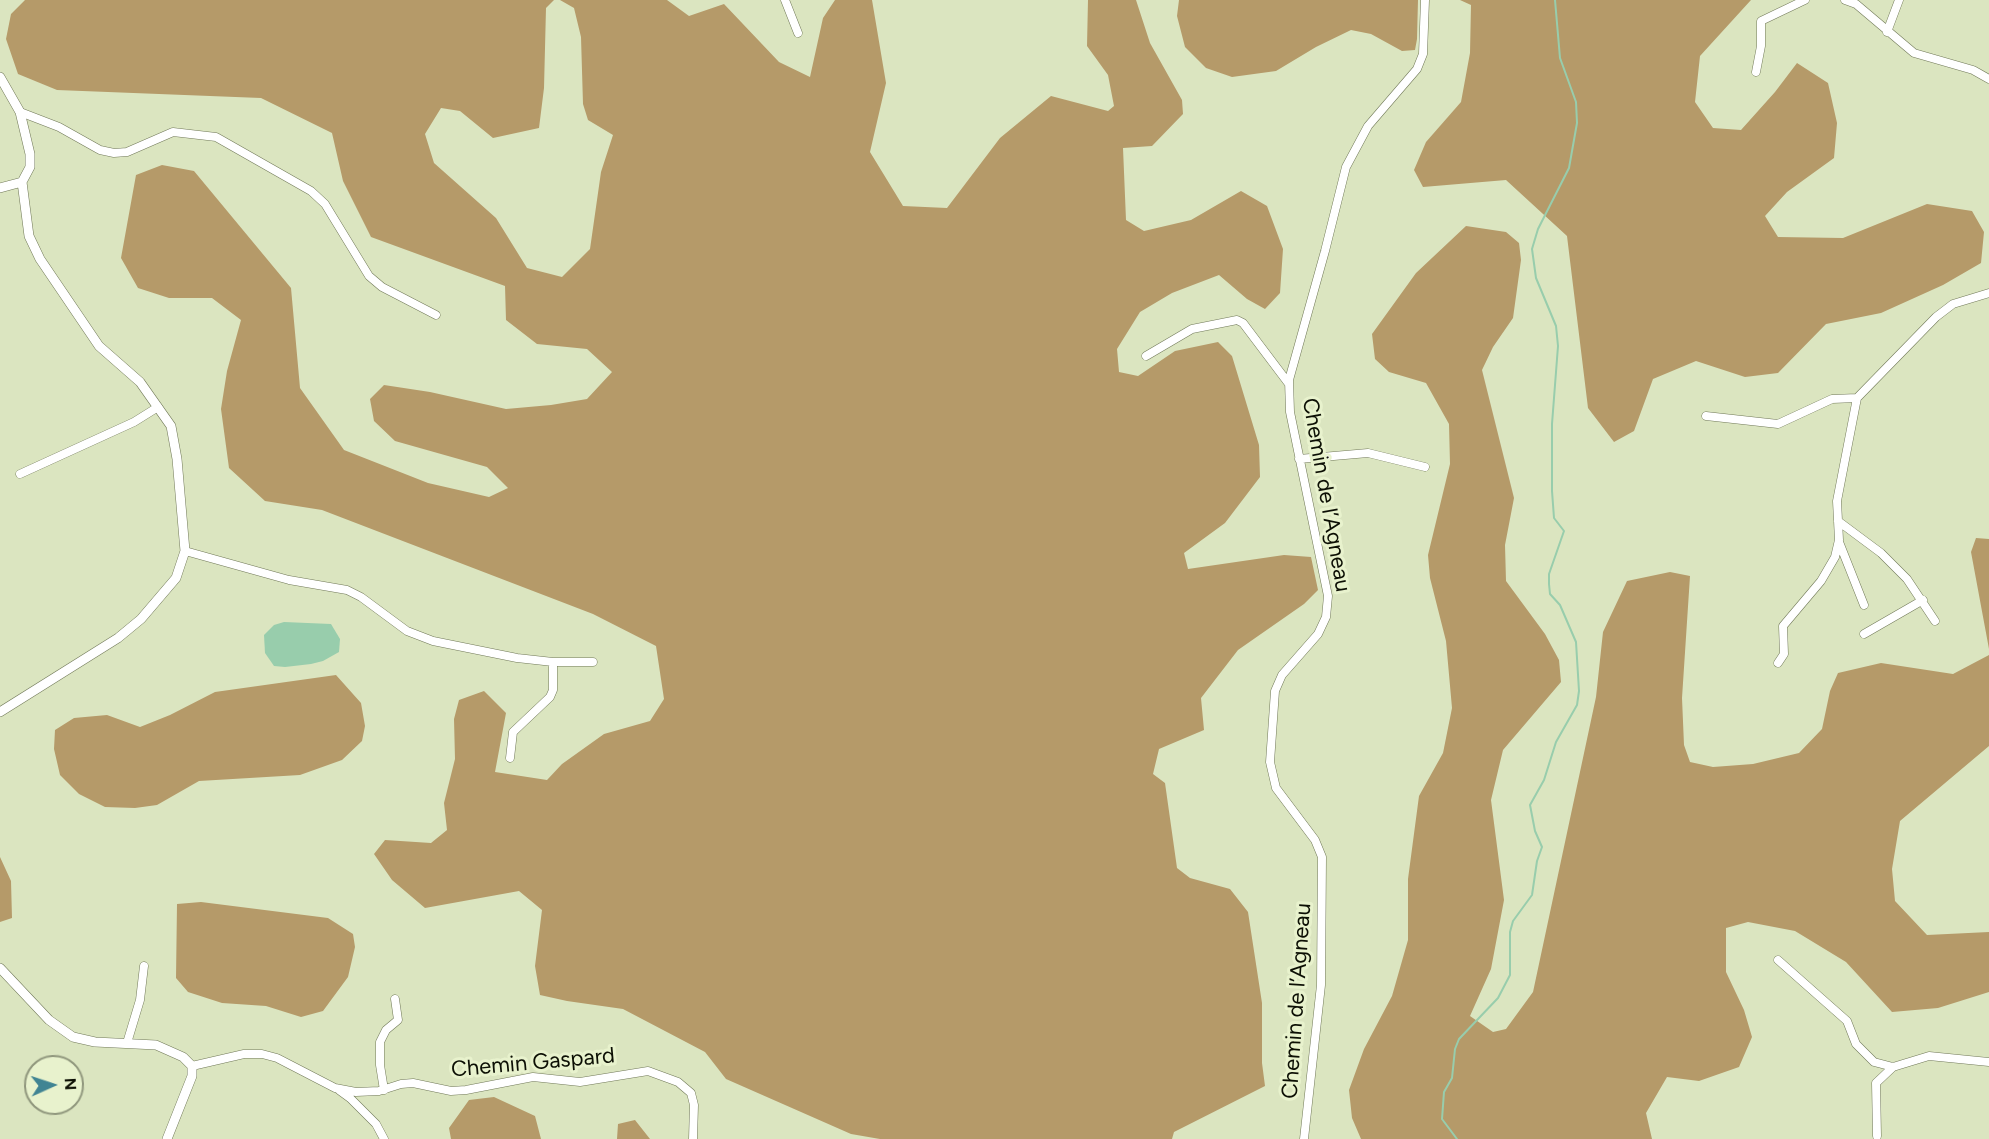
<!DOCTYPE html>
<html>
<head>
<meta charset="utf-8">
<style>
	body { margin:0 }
	#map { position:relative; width:1989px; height:1139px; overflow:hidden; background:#dbe5c0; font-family:Figtree,sans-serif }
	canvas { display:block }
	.north { position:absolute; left:24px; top:1055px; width:60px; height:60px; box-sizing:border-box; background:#e8f2cd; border:2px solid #90977d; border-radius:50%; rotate:87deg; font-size:16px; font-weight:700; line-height:24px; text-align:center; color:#0c0f04 }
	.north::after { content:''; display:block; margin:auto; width:21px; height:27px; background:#408493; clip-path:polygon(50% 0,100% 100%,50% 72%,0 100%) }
</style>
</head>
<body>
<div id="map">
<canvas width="1989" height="1139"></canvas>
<div class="north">N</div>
</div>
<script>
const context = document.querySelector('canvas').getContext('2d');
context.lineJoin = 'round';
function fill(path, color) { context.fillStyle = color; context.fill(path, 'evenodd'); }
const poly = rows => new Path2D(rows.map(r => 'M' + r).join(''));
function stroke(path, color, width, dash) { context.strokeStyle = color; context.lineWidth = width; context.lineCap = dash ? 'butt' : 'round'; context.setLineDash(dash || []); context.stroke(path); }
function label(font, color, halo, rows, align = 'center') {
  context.font = font + ' Figtree,sans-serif'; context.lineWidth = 6; context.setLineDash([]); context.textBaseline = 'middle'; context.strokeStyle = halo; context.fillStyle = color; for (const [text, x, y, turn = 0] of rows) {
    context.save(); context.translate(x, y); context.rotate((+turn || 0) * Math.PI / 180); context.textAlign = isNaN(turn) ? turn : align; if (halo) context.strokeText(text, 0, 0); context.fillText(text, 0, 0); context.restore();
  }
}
fill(poly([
	[25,0,554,0,546,8,544,88,539,128,493,138,460,111,441,108,425,134,434,163,496,218,527,268,562,277,590,249,601,172,613,135,588,120,583,104,581,37,574,8,560,0,667,0,689,16,724,4,779,62,810,77,823,18,835,0,872,0,886,83,870,152,903,206,947,208,1000,138,1051,96,1108,111,1114,106,1108,75,1087,46,1088,0,1136,0,1150,43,1182,100,1183,114,1152,146,1123,148,1126,220,1144,231,1191,220,1241,191,1267,206,1283,249,1280,293,1265,309,1247,299,1219,275,1172,293,1140,312,1117,349,1119,372,1138,376,1175,351,1218,342,1232,356,1259,445,1260,477,1225,523,1184,553,1188,569,1284,555,1311,557,1318,590,1304,604,1238,650,1201,698,1204,730,1159,749,1153,774,1165,783,1177,868,1190,878,1230,889,1248,912,1262,1003,1262,1063,1265,1086,1174,1132,1172,1139,880,1139,851,1134,726,1079,705,1052,623,1009,567,1001,540,995,535,966,542,910,519,891,425,908,392,880,374,854,385,840,431,843,447,830,444,803,455,759,454,719,459,700,484,691,506,713,495,772,547,780,562,764,604,734,650,721,664,699,656,646,593,614,322,510,265,501,229,468,221,409,227,371,241,320,212,298,169,298,138,288,121,258,136,175,162,165,194,171,291,288,300,388,344,450,428,483,489,497,508,488,487,467,395,441,374,421,370,399,384,385,430,392,506,409,551,405,587,399,612,372,587,349,537,344,506,320,505,286,371,237,343,181,332,133,261,98,57,90,18,74,6,39,11,14],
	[1179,0,1418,0,1417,39,1415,50,1402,51,1371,34,1351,30,1316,47,1276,71,1232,77,1206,68,1185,47,1177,16],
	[1460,0,1751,0,1700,56,1695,102,1713,128,1741,130,1775,92,1797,63,1828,83,1837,123,1834,158,1787,192,1765,216,1778,237,1843,238,1927,204,1972,211,1984,232,1981,263,1943,285,1881,313,1826,324,1778,373,1745,377,1696,361,1653,379,1634,431,1614,442,1588,408,1567,236,1506,180,1423,187,1414,170,1426,142,1461,102,1470,53,1471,5],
	[1466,226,1506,232,1519,243,1521,260,1513,318,1493,347,1482,370,1514,498,1505,545,1506,581,1545,634,1559,660,1561,682,1503,750,1491,800,1504,900,1491,969,1470,1016,1493,1032,1506,1029,1533,992,1596,697,1603,632,1627,581,1670,572,1690,576,1682,698,1684,745,1690,762,1713,767,1753,764,1799,753,1822,729,1830,691,1838,673,1881,663,1953,674,1989,655,1989,746,1900,821,1892,869,1895,901,1927,935,1989,932,1989,992,1938,1008,1892,1012,1846,962,1795,931,1748,922,1726,928,1726,972,1744,1010,1752,1037,1739,1067,1699,1081,1667,1077,1646,1113,1652,1139,1361,1139,1352,1118,1349,1090,1364,1049,1392,996,1408,940,1408,879,1419,796,1443,753,1452,708,1446,641,1430,578,1428,555,1450,464,1449,424,1426,383,1389,372,1375,359,1372,334,1416,273],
	[1976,538,1989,539,1989,649,1971,552],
	[336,675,361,703,365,726,362,741,342,760,300,775,199,781,157,805,135,808,105,807,79,794,60,775,54,749,55,730,74,718,107,715,140,727,170,715,215,692],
	[0,857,11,881,12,918,0,922],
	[201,902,328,918,353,934,355,947,348,977,323,1011,301,1017,266,1006,222,1003,188,992,176,978,177,904],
	[494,1097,535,1116,541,1139,451,1139,449,1128,469,1100],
	[635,1120,650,1139,617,1139,618,1124]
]), '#b59a69');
fill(poly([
	[284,622,331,624,340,639,339,652,323,661,311,664,285,667,274,666,265,653,264,635,274,625]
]), '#98cdac');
stroke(poly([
	[1457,1139,1442,1119,1444,1092,1452,1078,1455,1049,1459,1039,1498,998,1510,975,1510,932,1513,921,1532,895,1537,861,1542,847,1535,831,1530,805,1544,780,1556,742,1577,705,1579,691,1576,642,1560,605,1550,594,1549,584,1549,574,1564,531,1554,518,1552,491,1552,424,1558,346,1556,326,1536,278,1532,249,1538,229,1569,168,1577,123,1576,102,1560,58,1555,0]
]), '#98cdac', 2);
const minor = poly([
	[785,0,798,33],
	[1845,0,1856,4,1914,53,1973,70,1989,79],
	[1887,32,1899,0],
	[1756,72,1761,46,1761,21,1805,0],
	[20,112,59,127,100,150,114,153,127,152,173,132,216,137,311,191,325,204,369,276,382,287,436,315],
	[1146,356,1192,329,1237,320,1243,323,1289,384],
	[1706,416,1778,424,1832,399,1857,398],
	[1299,459,1368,453,1425,467],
	[20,474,134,422,158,407],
	[1838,521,1881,553,1907,579,1935,621],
	[1839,542,1864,605],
	[185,551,289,580,347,590,361,597,407,631,433,641,517,658,553,662,593,662],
	[1864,634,1923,600],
	[1778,663,1784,654,1783,626,1821,581,1835,557,1839,540,1837,501,1857,398,1936,317,1953,304,1989,293],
	[510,758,513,732,550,697,553,690,553,662],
	[1778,960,1847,1021,1856,1044,1874,1062,1893,1067,1929,1056,1989,1062],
	[127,1043,140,1000,144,966],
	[192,1066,244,1054,262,1054,277,1058,335,1088,356,1092,379,1091,401,1084,413,1083,451,1091,466,1090,533,1077,580,1082,648,1071,678,1082,691,1093,694,1105,693,1139],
	[339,1090,350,1098,376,1124,384,1139],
	[384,1090,380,1065,380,1042,386,1030,398,1020,395,999],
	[1877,1136,1876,1083,1893,1067],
	[1304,1139,1321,985,1322,857,1315,840,1276,788,1270,762,1275,691,1282,675,1318,634,1326,617,1328,596,1290,412,1289,380,1325,251,1346,167,1368,126,1417,69,1423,54,1425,0]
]);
const major = poly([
	[0,77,20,112,30,154,30,167,22,182],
	[0,188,22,182],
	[0,712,118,638,141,619,176,578,185,551,177,459,171,426,140,382,99,346,40,259,29,236,22,182],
	[0,968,49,1020,73,1037,95,1042,156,1045,183,1057,192,1066,192,1076,167,1139]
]);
stroke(minor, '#717958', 9);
stroke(major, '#717958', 10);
stroke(minor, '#fff', 8);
stroke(major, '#fff', 9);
label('22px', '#0c0f04', '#e8f2cd', [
	["Chemin de l’Agneau",1326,495,80],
	["Chemin de l’Agneau",1297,1001,-86],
	["Chemin Gaspard",533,1063,-5]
]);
</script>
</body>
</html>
